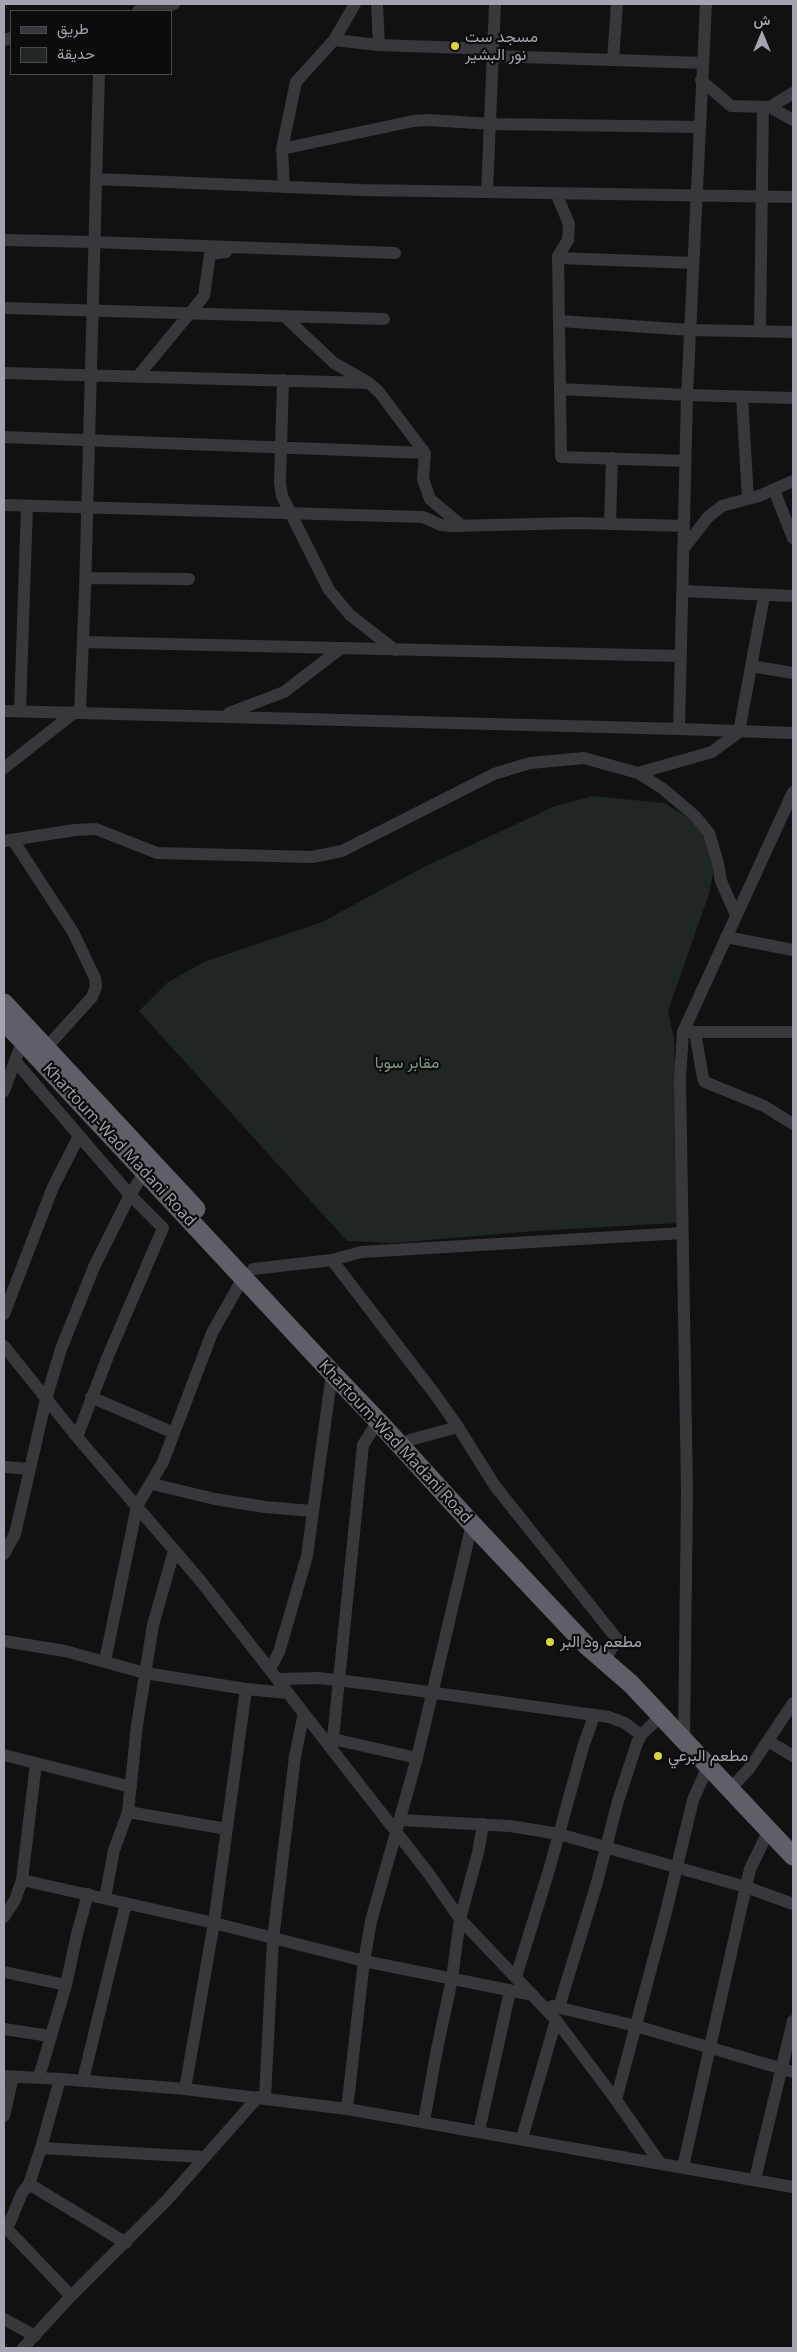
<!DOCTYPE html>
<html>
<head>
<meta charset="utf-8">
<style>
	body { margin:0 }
	#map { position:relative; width:797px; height:2352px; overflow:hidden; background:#111112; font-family:"Open Sans",Vazirmatn,sans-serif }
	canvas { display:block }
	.frame { position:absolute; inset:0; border:5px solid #a4a4b1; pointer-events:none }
	.legend { position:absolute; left:10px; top:10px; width:162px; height:65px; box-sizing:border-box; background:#0c0c0d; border:1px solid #49494f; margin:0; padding:6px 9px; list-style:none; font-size:15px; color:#a4a4b1 }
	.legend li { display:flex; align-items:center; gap:10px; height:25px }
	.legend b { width:25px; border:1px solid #49494f }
	.north { position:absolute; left:737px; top:10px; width:50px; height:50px; -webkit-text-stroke:4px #0c0c0d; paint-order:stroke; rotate:0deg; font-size:14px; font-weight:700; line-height:20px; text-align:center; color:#a4a4b1 }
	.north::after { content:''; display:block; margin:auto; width:18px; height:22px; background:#a4a4b1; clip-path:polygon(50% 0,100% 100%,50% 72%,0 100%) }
</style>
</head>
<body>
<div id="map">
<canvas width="797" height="2352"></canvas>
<div class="frame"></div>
<ul class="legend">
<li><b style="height:6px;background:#38373c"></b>طريق</li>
<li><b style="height:14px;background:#202623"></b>حديقة</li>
</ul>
<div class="north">ش</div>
</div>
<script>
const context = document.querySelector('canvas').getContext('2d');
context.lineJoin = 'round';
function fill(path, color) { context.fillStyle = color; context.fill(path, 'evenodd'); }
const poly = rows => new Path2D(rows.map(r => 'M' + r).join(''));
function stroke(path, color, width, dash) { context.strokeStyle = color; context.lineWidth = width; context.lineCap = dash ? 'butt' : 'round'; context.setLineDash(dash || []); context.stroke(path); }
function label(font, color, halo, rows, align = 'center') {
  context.font = font + ' "Open Sans",Vazirmatn,sans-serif'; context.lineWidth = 4.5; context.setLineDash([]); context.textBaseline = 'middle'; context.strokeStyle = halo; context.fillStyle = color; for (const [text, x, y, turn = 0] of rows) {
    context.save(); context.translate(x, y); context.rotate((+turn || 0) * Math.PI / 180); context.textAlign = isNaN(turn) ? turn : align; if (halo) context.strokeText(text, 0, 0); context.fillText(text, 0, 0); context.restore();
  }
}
fill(poly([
	[593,796,664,803,687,817,701,830,712,853,714,868,709,894,668,1011,674,1039,678,1223,535,1231,394,1243,347,1241,139,1011,168,982,204,962,322,922,422,868,555,806]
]), '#202623');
stroke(poly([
	[377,4,379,45],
	[138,11,174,4],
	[4,40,11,38],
	[334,40,379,45,493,49],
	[493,56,702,63],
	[613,60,617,4],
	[701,80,731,106,770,107,793,120],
	[770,107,793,93],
	[282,149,413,121,429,120,490,124,699,127],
	[96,179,361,190,793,197],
	[284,187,282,149,296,82,334,40,355,4],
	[487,192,495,4],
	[556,193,569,224,568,240,558,256,561,457,686,461],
	[4,240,94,242,395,253],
	[559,258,692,263],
	[4,308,384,319],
	[284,316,334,363,369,383,379,392,425,453,423,479,430,499,462,526],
	[560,321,690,330,793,332],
	[760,331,763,107],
	[4,373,369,383],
	[138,376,204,296,210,254,226,252],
	[283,380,280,483,282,496,329,590,350,615,395,650],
	[560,389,687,395,793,398],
	[742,397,748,499],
	[4,437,425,453],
	[774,490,793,538],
	[4,505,423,517,441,525,452,526,577,523,684,526],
	[610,524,612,458],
	[684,548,708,517,722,506,759,496,793,481],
	[86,578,189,579],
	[683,591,793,596],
	[84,642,680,656],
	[751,666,793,673],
	[4,711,679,729,687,395,706,4],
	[20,711,27,506],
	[80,712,85,591,99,74],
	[229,713,284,692,340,649],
	[679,729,793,733],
	[4,768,75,712],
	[638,773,712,752,739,732,764,596],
	[13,840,73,932,95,978,96,987,92,997,46,1048],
	[4,841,75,830,96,829,157,853,312,857,342,851,494,774,530,763,584,758,638,773,662,788,695,816,709,833,718,863,721,881,736,915],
	[726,937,793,950],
	[688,1032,793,1032],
	[695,1032,703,1078,705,1082,764,1106,793,1124],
	[16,1062,130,1195,163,1228,108,1356,77,1437],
	[4,1091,22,1042],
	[332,1260,434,1393,458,1427,495,1486,617,1639,609,1653,601,1659],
	[253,1269,332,1260,361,1252,683,1233],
	[4,1314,53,1187,79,1136],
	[4,1346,77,1437,199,1579,288,1693],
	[91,1397,174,1433],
	[410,1440,458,1427],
	[4,1467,30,1469],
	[152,1484,215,1499,265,1507,312,1511],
	[4,1554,15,1534,46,1399,61,1349,94,1267,130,1195,144,1173],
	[4,1641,65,1651,145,1673,246,1689,288,1693,429,1874,460,1919,556,2020,616,2100,660,2163],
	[105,1661,137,1506,163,1462,212,1333,243,1278],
	[270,1669,279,1652,307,1556,332,1373],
	[277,1679,318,1678,370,1684,609,1717,625,1723,641,1735],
	[333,1739,417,1758],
	[684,1741,687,1491,680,1078,683,1032,793,792],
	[768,1741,793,1756],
	[332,1748,363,1445,378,1421],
	[4,1755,131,1787],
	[730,1789,749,1769,793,1703],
	[128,1812,227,1829],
	[401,1820,510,1826,559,1834,746,1887,793,1904],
	[22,1880,214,1923,364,1961,533,1995],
	[105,1898,114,1850,128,1812,137,1725,153,1625,174,1551],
	[4,1917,15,1900,22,1880,36,1763],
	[4,1972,66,1985],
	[516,1977,549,1870,583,1747,594,1716],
	[552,2006,636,2026,793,2072],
	[559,2007,596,1886,618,1801,637,1743,641,1735,661,1716],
	[4,2029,50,2036],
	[4,2076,60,2079,185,2089,347,2109,793,2187],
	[39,2077,66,1985,77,1934,88,1894],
	[60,2079,41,2148,29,2184,22,2193,7,2229,71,2296],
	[83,2080,126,1903],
	[185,2089,214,1923,246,1689],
	[265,2098,273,1939,295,1756,304,1713],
	[616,2100,665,1916,693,1800,708,1766],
	[347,2109,364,1961,371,1921,417,1758,472,1524],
	[4,2116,13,2077],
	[424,2121,437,2049,452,1979,460,1919,478,1853,483,1824],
	[479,2131,510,1991],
	[522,2138,556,2020],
	[41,2148,203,2157],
	[683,2167,750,1869,769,1830],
	[755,2179,793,2021],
	[29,2184,126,2243],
	[4,2319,35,2336],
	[23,2348,71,2296,167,2200,258,2097]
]), '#38373c', 12);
stroke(poly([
	[4,1003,196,1209],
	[4,1021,332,1373,378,1421,472,1524,586,1645,631,1684,793,1856]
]), '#5f5f67', 19);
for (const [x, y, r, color] of [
	[455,46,5,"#dbd540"],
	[550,1642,5,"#dbd540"],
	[658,1756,5,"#dbd540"]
]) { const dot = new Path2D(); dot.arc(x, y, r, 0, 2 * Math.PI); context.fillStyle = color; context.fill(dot); stroke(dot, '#0c0c0d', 2); }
label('16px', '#a4a4b1', '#0c0c0d', [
	["مسجد ست",465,37],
	["نور البشير",465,55],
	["مطعم ود البر",560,1642],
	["مطعم البرعي",668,1756]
], 'left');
label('16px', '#7d9a87', '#0c0c0d', [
	["مقابر سوبا",407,1063]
]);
label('16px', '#a4a4b1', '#0c0c0d', [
	["Khartoum-Wad Madani Road",119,1145,47],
	["Khartoum-Wad Madani Road",395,1442,47]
]);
</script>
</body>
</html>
